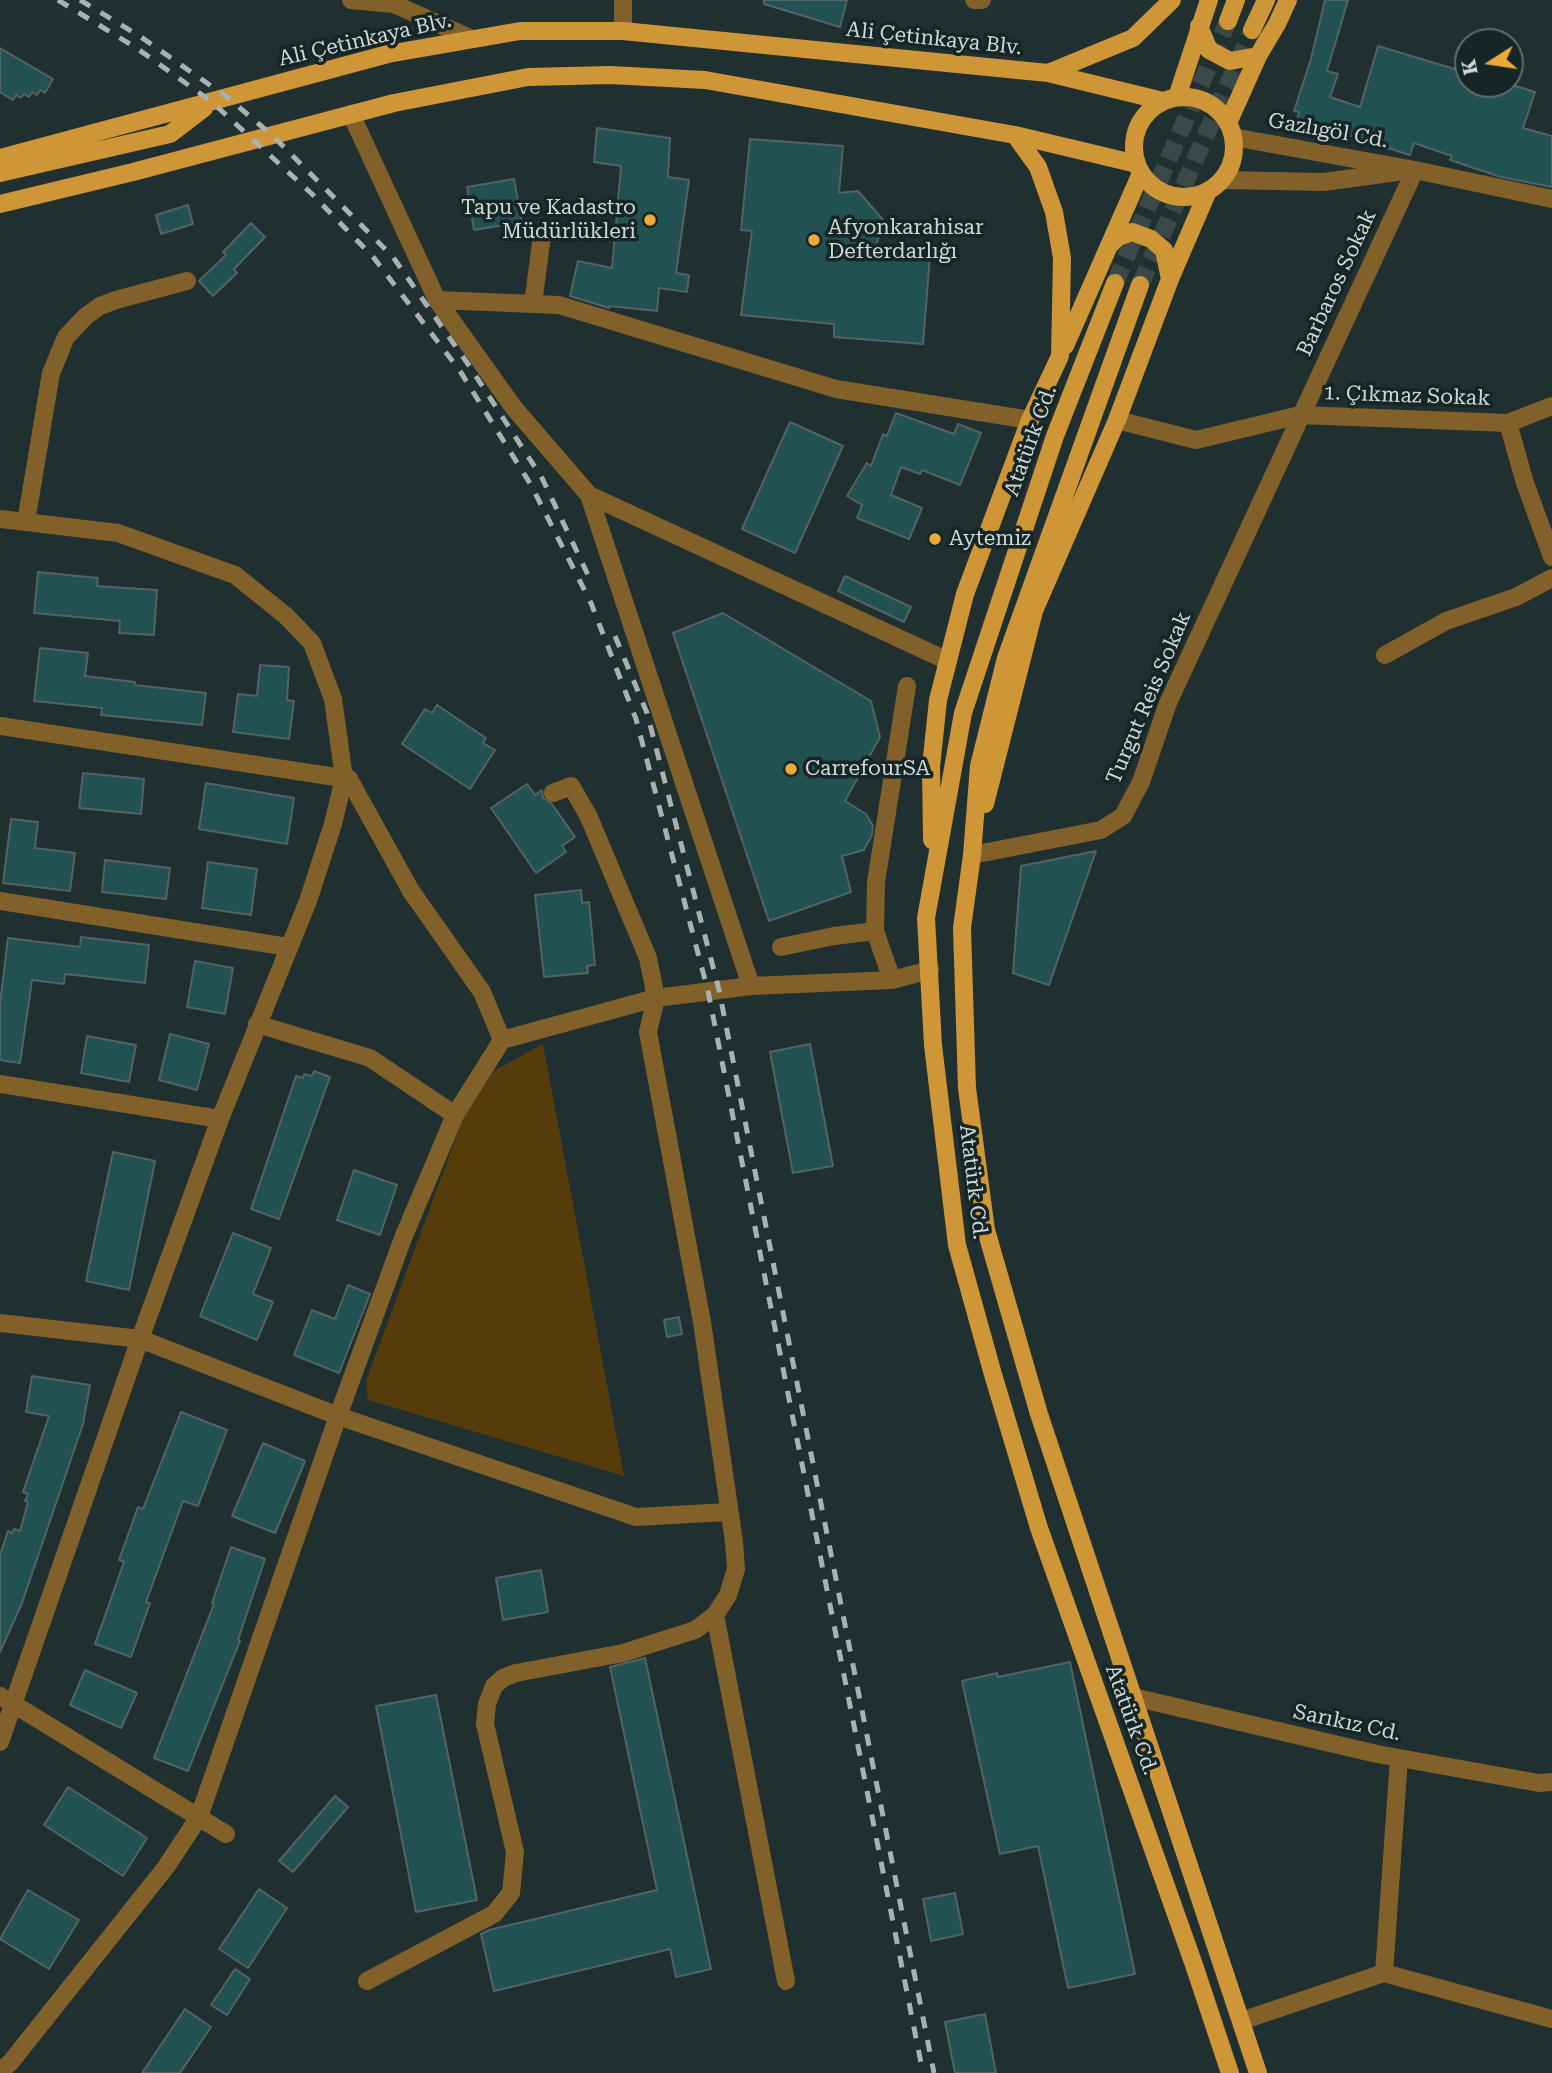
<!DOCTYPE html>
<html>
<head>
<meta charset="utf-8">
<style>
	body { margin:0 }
	#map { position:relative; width:1552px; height:2073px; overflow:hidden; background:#202f2f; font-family:"Roboto Serif",serif }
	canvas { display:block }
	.north { position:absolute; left:1454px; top:28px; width:70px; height:70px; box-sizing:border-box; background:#162525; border:2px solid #606d6d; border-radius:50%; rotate:258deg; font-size:19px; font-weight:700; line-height:28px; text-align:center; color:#d0d9d9 }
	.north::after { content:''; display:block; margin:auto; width:24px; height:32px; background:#ebaa39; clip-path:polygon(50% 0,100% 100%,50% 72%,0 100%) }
</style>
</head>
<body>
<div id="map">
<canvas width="1552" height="2073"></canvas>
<div class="north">K</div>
</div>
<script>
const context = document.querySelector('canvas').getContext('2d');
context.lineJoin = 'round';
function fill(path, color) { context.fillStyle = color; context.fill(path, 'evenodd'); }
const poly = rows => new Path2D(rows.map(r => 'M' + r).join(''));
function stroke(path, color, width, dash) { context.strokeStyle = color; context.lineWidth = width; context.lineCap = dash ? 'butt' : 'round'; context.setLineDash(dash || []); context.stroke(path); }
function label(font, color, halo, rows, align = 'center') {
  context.font = font + ' "Roboto Serif",serif'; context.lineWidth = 7; context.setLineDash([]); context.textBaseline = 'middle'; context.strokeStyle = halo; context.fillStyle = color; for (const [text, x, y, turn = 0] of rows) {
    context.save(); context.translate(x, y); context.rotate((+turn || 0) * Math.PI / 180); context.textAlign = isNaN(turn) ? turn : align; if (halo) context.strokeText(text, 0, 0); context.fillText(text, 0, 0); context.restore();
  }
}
fill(poly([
	[543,1044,624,1476,368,1400,366,1381,464,1116,494,1071]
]), '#573c0b');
const building = poly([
	[764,0,847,0,840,27,764,4,764,0],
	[1325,0,1348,0,1327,71,1338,74,1330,97,1360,107,1378,46,1468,73,1468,84,1509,84,1535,92,1523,128,1552,136,1552,187,1501,177,1450,160,1452,156,1414,143,1410,155,1297,119,1299,112,1294,111,1311,59,1325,0],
	[0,48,53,79,45,93,40,90,37,95,32,92,29,97,24,94,21,98,16,95,13,100,0,92,0,48],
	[597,128,670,138,668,177,689,180,676,273,689,275,687,292,659,288,657,311,609,306,609,308,570,296,578,261,612,268,621,166,594,162,597,128],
	[750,139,843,146,839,193,858,191,884,221,875,249,930,256,923,344,834,337,834,324,741,315,752,231,741,230,750,139],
	[514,179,522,222,474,230,467,187,514,179],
	[188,205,193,224,161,234,156,215,188,205],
	[251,223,265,237,234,269,237,273,213,296,199,281,226,255,223,252,251,223],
	[896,413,954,434,958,424,981,433,960,485,922,470,920,474,901,467,891,495,922,508,909,539,857,518,862,505,847,496,867,463,871,466,883,434,887,436,896,413],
	[790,422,843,446,795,553,742,529,790,422],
	[38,572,98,578,97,586,157,590,154,635,119,633,120,621,34,613,38,572],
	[845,576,911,607,904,622,838,591,845,576],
	[723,613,871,701,880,737,845,801,866,814,873,826,872,835,864,850,842,856,851,892,769,921,673,633,723,613],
	[40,648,88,653,85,676,135,682,135,685,206,693,202,725,101,715,102,708,34,701,40,648],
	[260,665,289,667,287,700,294,701,289,739,233,732,238,694,257,696,260,665],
	[437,705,486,738,483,743,495,750,470,789,402,744,425,709,432,713,437,705],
	[83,773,144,779,141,814,79,808,83,773],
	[206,783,294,798,287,844,199,829,206,783],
	[527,784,535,795,542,790,543,798,552,804,575,837,562,846,566,852,536,873,491,808,527,784],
	[11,819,38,822,35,848,75,853,70,891,3,883,11,819],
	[1096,851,1049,985,1013,973,1021,866,1096,851],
	[105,860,170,868,166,899,102,892,105,860],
	[208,862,257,869,251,915,202,908,208,862],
	[581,890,582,903,589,902,595,965,587,966,588,973,544,977,535,895,581,890],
	[81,937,149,945,145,983,65,974,64,984,32,980,20,1063,0,1060,0,1004,8,938,80,947,81,937],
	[195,961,233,968,225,1014,187,1007,195,961],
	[170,1034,209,1044,197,1090,159,1080,170,1034],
	[87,1036,136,1045,129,1082,81,1073,87,1036],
	[810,1044,833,1166,793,1173,770,1052,810,1044],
	[314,1071,330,1077,279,1219,251,1209,296,1076,303,1078,304,1074,312,1076,314,1071],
	[113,1152,155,1161,129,1290,86,1281,113,1152],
	[354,1170,397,1185,380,1235,337,1220,354,1170],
	[233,1233,271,1248,253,1294,273,1302,257,1340,200,1316,233,1233],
	[348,1285,370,1294,339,1373,294,1355,312,1310,335,1319,348,1285],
	[679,1317,682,1334,667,1337,664,1320,679,1317],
	[32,1376,90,1385,83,1424,22,1603,0,1652,0,1555,8,1531,12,1533,14,1529,20,1531,28,1502,25,1501,28,1494,23,1492,49,1416,26,1412,32,1376],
	[181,1412,227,1430,198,1506,183,1501,146,1602,150,1603,131,1657,95,1644,124,1562,119,1560,138,1507,143,1509,181,1412],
	[263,1443,305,1461,275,1533,232,1516,263,1443],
	[231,1547,265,1559,238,1640,240,1641,188,1771,154,1758,214,1604,212,1603,231,1547],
	[541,1570,548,1612,503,1620,496,1578,541,1570],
	[645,1658,711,1969,676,1977,670,1949,494,1991,481,1934,489,1930,657,1890,610,1667,645,1658],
	[1070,1662,1135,1974,1068,1988,1038,1846,1000,1854,962,1681,997,1673,998,1677,1070,1662],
	[85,1670,137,1693,121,1728,70,1705,85,1670],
	[436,1695,477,1900,416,1912,376,1706,436,1695],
	[68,1787,147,1838,123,1876,44,1825,68,1787],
	[335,1796,348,1807,293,1872,279,1861,335,1796],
	[259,1889,287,1908,248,1968,219,1949,259,1889],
	[28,1890,79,1920,49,1969,0,1939,28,1890],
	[955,1893,963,1934,931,1941,923,1899,955,1893],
	[235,1969,250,1979,227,2015,211,2005,235,1969],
	[185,2009,211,2027,180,2073,142,2073,185,2009],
	[985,2014,996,2073,955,2073,945,2022,985,2014]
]);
fill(building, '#225152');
stroke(building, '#536363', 2);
stroke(poly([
	[1115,283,1228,21],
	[1140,285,1252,30]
]), '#3a4848', 18, [18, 9]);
stroke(poly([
	[351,0,394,4,472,39],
	[623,0,623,31],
	[974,0,982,0],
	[351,114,437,300,514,408,589,495,948,661],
	[1233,137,1415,170,1552,199],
	[1222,180,1324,182,1397,172],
	[437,300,559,305,836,389,1030,420],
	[533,304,542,235],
	[1117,420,1196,440,1300,415,1508,423,1552,406],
	[1508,423,1525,483,1552,557],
	[589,495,751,986],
	[0,519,118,533,235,575,286,616,312,643,333,699,344,778,333,824,308,901,220,1119,140,1339,0,1742],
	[26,522,51,373,66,337,86,316,100,306,116,300,187,281],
	[1385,655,1446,621,1516,597,1552,578],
	[0,726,349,779,411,891,482,992,502,1040],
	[972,855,1101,830,1123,816,1141,782,1168,703,1415,170],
	[0,901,288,947],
	[781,947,834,936,875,931],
	[892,980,875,931,876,882,907,686],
	[0,1084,220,1119],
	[455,1115,502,1040,656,998,648,958,588,815,571,786,553,793],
	[0,1323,140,1339,338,1416,636,1517,728,1512],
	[715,1615,786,1981],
	[0,1696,226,1834],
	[1133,1697,1377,1754,1539,1783,1552,1782],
	[1384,1973,1399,1758],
	[367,1981,494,1914,511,1893,515,1852,485,1724,487,1704,494,1686,503,1678,516,1673,623,1653,695,1630,715,1615,728,1595,736,1569,734,1542,702,1322,648,1032,656,998,751,986,892,980,930,970],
	[1241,2021,1384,1973,1552,2019],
	[0,2071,10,2063,166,1867,199,1817,338,1416,403,1238,455,1115,370,1058,257,1024]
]), '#826029', 18);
stroke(poly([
	[1228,21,1236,0],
	[1199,26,1209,50,1230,61,1258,56],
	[1252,30,1266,0],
	[1048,73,1133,38,1172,0],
	[1177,97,1209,0],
	'1134 147a50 50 0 1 1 100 0a50 50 0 1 1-100 0Z',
	[1228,123,1258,56,1277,24,1288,0],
	[0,158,388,54,520,31,623,31,1048,73,1163,101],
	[0,173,170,134,204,108],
	[0,204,133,172,394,103,528,77,610,75,705,80,1015,135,1137,164],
	[1109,246,1118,237,1132,232,1151,239,1164,250,1170,279],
	[1115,283,1055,436,963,713,926,918,933,1045,957,1245,992,1371,1039,1528,1194,1965,1230,2073],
	[1140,285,1006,658,979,766,972,855,962,928,967,1088,986,1230,1039,1414,1258,2073],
	[1065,346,1141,173],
	[985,804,1034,611,1117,420,1170,279,1208,191],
	[932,840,931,767,938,700,965,594,1030,420,1060,356,1062,258,1054,212,1038,167,1015,135]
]), '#cf9637', 18);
stroke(poly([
	[58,0,135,47,212,102,312,194,374,258,460,371,531,485,591,603,636,719,708,991,923,2073],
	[80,0,141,37,227,97,273,136,393,257,470,367,542,478,588,575],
	[615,636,647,713,719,990,934,2073]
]), '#a8b2b2', 5, [12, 12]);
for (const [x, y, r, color] of [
	[650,220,7,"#ebaa39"],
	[814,240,7,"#ebaa39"],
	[935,539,7,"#ebaa39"],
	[791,769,7,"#ebaa39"]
]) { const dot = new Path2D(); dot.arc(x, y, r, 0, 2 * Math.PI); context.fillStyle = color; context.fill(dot); stroke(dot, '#162525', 2.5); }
label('21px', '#d0d9d9', '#162525', [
	["Ali Çetinkaya Blv.",934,39,6],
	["Ali Çetinkaya Blv.",365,40,-13],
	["Gazlıgöl Cd.",1328,131,10],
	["Barbaros Sokak",1337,283,-65],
	["1. Çıkmaz Sokak",1407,396,2],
	["Atatürk Cd.",1031,441,-70],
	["Turgut Reis Sokak",1149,698,-67],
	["Atatürk Cd.",973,1182,83],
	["Atatürk Cd.",1131,1720,70],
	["Sarıkız Cd.",1347,1723,12]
]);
label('21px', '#d0d9d9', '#162525', [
	["Tapu ve Kadastro",636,208,"right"],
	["Müdürlükleri",636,232,"right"],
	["Afyonkarahisar",828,228],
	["Defterdarlığı",828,252],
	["Aytemiz",949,539],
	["CarrefourSA",805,769]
], 'left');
</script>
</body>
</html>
